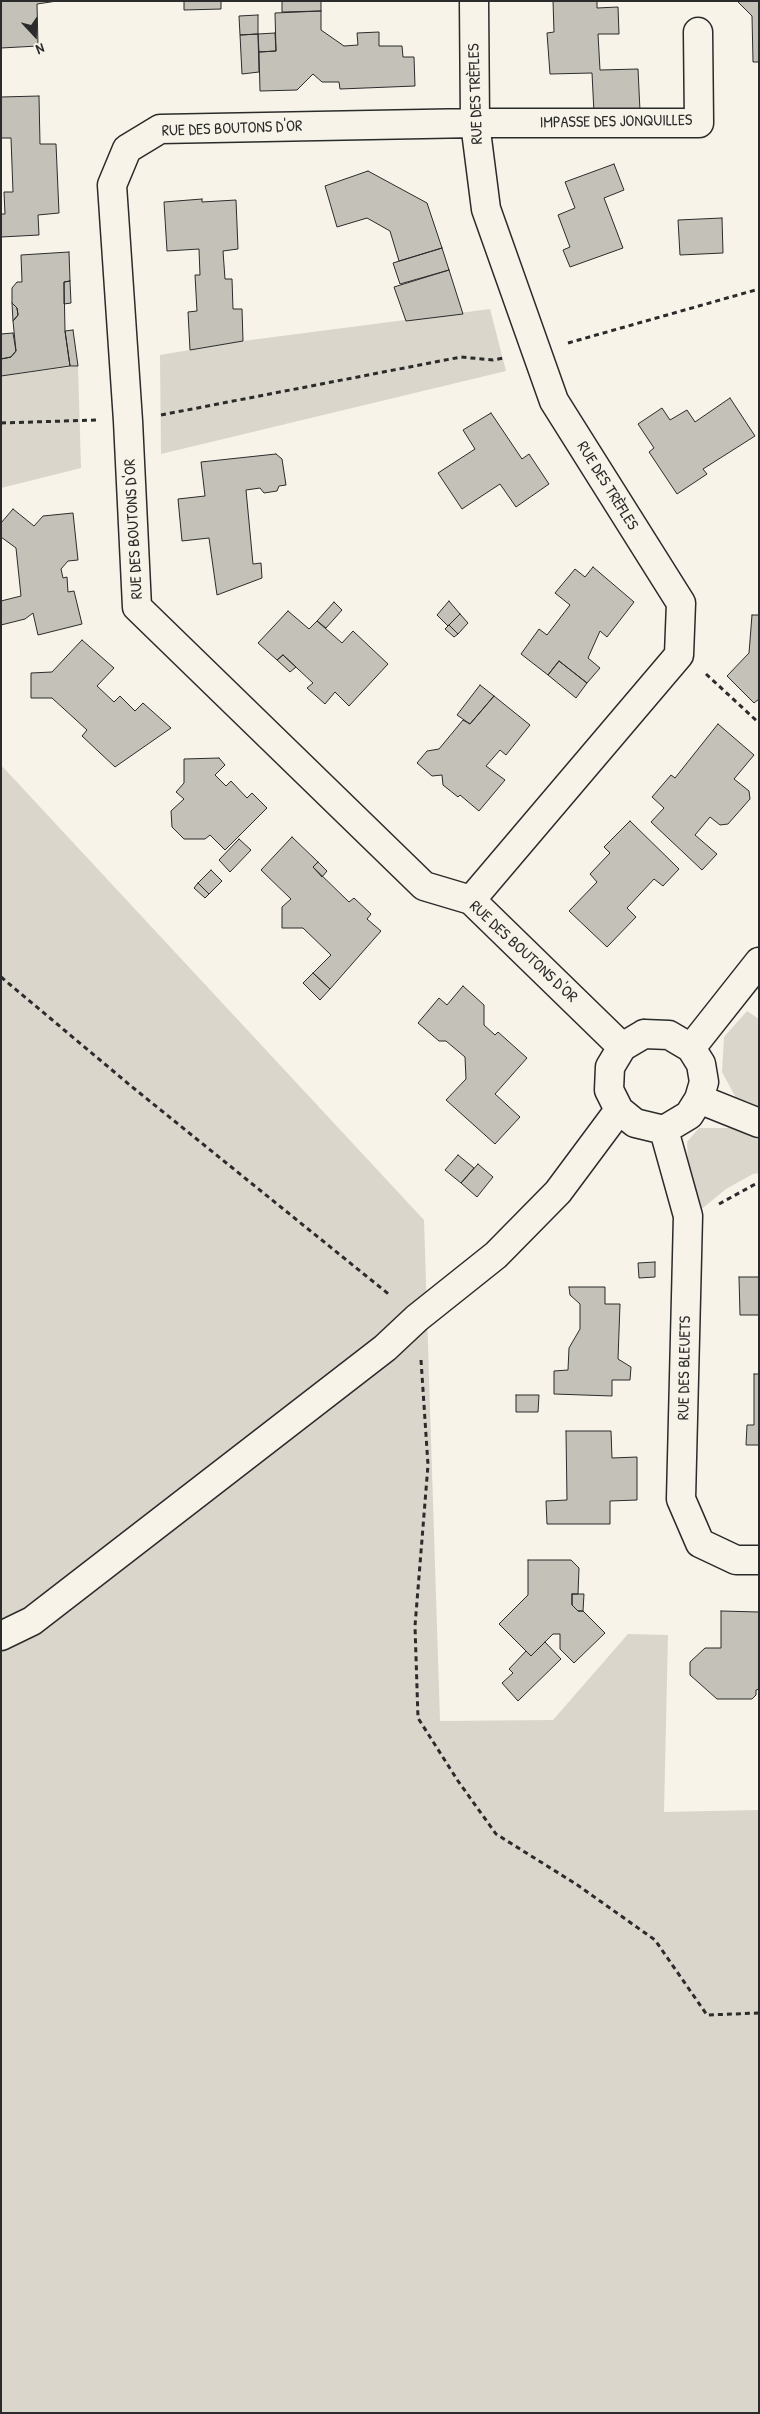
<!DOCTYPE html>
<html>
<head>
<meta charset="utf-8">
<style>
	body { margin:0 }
	#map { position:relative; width:760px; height:2414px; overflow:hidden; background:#f7f3e8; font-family:"Patrick Hand",sans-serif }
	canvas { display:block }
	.frame { position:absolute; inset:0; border:2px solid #2b2b2b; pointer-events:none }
	.north { position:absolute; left:10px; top:10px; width:50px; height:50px; -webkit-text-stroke:4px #f7f3e8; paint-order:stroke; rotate:159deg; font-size:14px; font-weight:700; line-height:20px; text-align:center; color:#2b2b2b }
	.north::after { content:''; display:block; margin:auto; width:18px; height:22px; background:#2b2b2b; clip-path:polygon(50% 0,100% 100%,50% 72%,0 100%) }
</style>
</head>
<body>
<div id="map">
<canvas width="760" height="2414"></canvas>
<div class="frame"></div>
<div class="north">N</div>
</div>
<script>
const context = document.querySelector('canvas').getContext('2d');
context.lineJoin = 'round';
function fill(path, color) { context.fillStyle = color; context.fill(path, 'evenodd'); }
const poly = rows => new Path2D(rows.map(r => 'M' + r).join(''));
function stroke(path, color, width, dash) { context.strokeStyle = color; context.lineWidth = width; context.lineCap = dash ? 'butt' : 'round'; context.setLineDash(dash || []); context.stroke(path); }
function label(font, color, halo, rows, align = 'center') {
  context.font = font + ' "Patrick Hand",sans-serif'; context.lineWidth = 4.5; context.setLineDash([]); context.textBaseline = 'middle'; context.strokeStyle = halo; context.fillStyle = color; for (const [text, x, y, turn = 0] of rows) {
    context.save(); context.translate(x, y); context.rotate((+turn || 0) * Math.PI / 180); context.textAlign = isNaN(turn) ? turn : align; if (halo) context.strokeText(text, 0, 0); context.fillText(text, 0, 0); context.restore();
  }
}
fill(poly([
	[490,309,506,371,161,454,160,355,243,341],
	[78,366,81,468,1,488,1,376],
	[1,765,424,1220,440,1721,553,1720,628,1634,668,1635,664,1812,759,1810,759,2413,1,2413],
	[747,1011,759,1019,759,1108,736,1098,722,1072,724,1037],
	[699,1128,730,1128,759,1140,759,1173,753,1174,726,1189,698,1212,688,1167,687,1142]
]), '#dad6cc');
const building = poly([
	[1,1,57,1,37,4,38,46,1,48,1,1],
	[184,1,221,1,221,9,184,10,184,1],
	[282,1,321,1,321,11,282,12,282,1],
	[553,1,597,1,597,8,618,7,619,34,598,34,600,70,638,69,640,111,594,113,592,73,550,74,547,33,554,32,553,1],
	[737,1,759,1,759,62,753,62,752,16,737,1],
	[321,11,321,30,344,46,358,45,357,33,379,32,379,46,402,46,403,57,414,57,415,86,340,89,339,82,322,82,313,74,297,90,260,91,259,52,276,51,275,13,321,11],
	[258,15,258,34,240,35,239,16,258,15],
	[275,33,276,51,259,52,258,34,275,33],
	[258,34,259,72,242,74,240,35,258,34],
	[39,96,40,144,56,144,59,213,38,215,39,235,1,237,1,214,5,214,4,192,13,192,11,138,1,138,1,97,39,96],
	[614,164,624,190,604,198,623,248,570,267,563,250,570,247,558,215,575,208,565,182,614,164],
	[368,171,427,203,442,248,399,261,390,231,367,218,337,227,325,186,368,171],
	[202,199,202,202,236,200,238,249,223,251,225,279,232,279,233,309,242,309,243,341,190,350,188,312,197,311,195,275,200,275,199,249,167,251,164,202,202,199],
	[722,218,723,253,680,255,678,220,722,218],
	[442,248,449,270,400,284,393,263,442,248],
	[69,252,70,281,64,282,65,331,70,366,1,376,1,359,11,357,16,351,13,321,18,315,17,308,12,303,12,288,17,282,22,282,21,255,69,252],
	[449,270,463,314,406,321,394,287,449,270],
	[70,281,71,303,64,304,64,282,70,281],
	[12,303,17,308,18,315,13,321,12,303],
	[73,330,78,366,70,366,65,331,73,330],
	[13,333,16,351,11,357,1,359,1,334,13,333],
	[730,398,755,436,703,469,707,474,677,494,649,452,654,448,638,424,662,408,670,420,687,410,695,422,730,398],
	[491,413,522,459,529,454,549,484,516,507,500,484,462,509,438,473,475,449,463,430,491,413],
	[276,454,282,459,286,485,279,486,277,491,264,493,260,488,246,490,253,564,261,563,262,578,217,595,209,538,182,541,178,499,205,496,201,462,276,454],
	[13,509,34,526,43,516,73,513,78,560,68,561,61,569,63,578,67,577,68,592,74,591,82,624,38,635,33,613,25,619,1,625,1,601,21,596,16,548,1,537,1,523,13,509],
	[593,567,634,602,607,637,600,631,588,658,600,668,587,683,559,661,548,675,521,654,539,629,547,635,570,605,555,593,575,569,585,577,593,567],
	[449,601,460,614,448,626,437,615,449,601],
	[334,602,342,610,326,628,317,621,334,602],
	[288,611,309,629,317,621,342,643,353,631,388,664,349,706,335,692,325,704,307,688,313,683,283,655,277,660,258,643,288,611],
	[460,614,468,623,458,634,449,625,460,614],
	[752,615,759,615,759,699,754,703,727,676,749,653,752,615],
	[449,625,458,634,454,637,445,629,449,625],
	[82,640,114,668,97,686,114,702,120,696,135,711,143,703,171,728,115,767,82,736,87,730,52,698,31,698,31,673,52,672,82,640],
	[283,655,296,667,290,672,277,660,283,655],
	[559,661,587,683,576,698,548,675,559,661],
	[480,685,494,696,470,724,457,715,480,685],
	[494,696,530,725,506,755,500,750,486,766,505,780,479,811,460,795,458,797,443,785,442,775,432,776,417,763,427,751,439,749,463,720,470,724,494,696],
	[718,724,754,755,734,779,749,791,750,799,728,824,720,825,710,817,695,835,717,854,702,870,651,822,664,808,652,797,671,775,675,778,718,724],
	[219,758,225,765,215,775,226,786,231,781,247,798,252,793,267,808,225,850,210,835,205,839,184,839,172,827,171,811,184,799,176,792,184,783,184,759,219,758],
	[630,821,679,869,663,886,654,879,627,908,636,917,607,947,569,911,597,882,590,874,610,853,604,847,630,821],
	[292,837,318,862,313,867,349,902,354,898,371,914,367,919,381,931,330,989,313,973,331,955,303,928,282,928,282,907,291,899,261,870,292,837],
	[239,839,251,850,230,872,219,860,239,839],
	[318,862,327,871,322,877,313,867,318,862],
	[211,870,222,881,209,894,198,883,211,870],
	[198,883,209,894,205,898,194,888,198,883],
	[313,973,330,989,320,1000,303,983,313,973],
	[463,986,484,1005,484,1025,495,1035,498,1032,527,1058,495,1094,520,1117,495,1144,446,1100,466,1079,465,1057,446,1041,439,1041,418,1023,439,998,447,1005,463,986],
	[458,1155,474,1168,461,1183,445,1170,458,1155],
	[478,1164,493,1177,477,1197,461,1183,478,1164],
	[655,1262,655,1277,639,1278,638,1263,655,1262],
	[739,1277,759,1277,759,1315,740,1315,739,1277],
	[569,1287,605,1287,605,1304,620,1304,618,1359,631,1367,630,1380,612,1380,612,1396,554,1394,554,1371,568,1370,569,1348,580,1329,580,1304,570,1295,569,1287],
	[754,1374,759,1374,759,1445,746,1445,747,1425,754,1425,754,1374],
	[516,1395,539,1395,538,1412,516,1412,516,1395],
	[566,1431,611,1431,612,1458,637,1457,637,1500,610,1501,610,1524,547,1524,546,1501,567,1500,566,1431],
	[528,1560,571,1560,579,1568,578,1594,572,1594,572,1605,578,1611,583,1611,605,1633,574,1663,560,1649,560,1634,553,1634,531,1656,499,1624,528,1595,528,1560],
	[572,1594,584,1594,583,1611,578,1611,572,1605,572,1594],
	[721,1611,759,1612,759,1689,756,1690,756,1695,752,1699,717,1699,690,1675,690,1662,705,1648,721,1648,721,1611],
	[545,1642,561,1659,518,1701,502,1683,513,1673,509,1669,526,1651,531,1656,545,1642]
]);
fill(building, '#c4c1b9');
stroke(building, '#2b2b2b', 1);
const minor = poly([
	[471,900,679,655,681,603,554,401,486,209,475,123,474,1],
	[644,1034,669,1035,691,1048,701,1064,704,1082,699,1099,689,1115,664,1130,635,1123,619,1110,609,1090,610,1067,622,1047,644,1034],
	[622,1047,471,900,424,886,137,607,128,421,112,185,127,149,160,129,475,123,699,123,698,32],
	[691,1048,759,962],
	[699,1099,759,1123],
	[664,1130,688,1216,681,1499,700,1543,736,1560,759,1560],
	[1,1636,32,1621,385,1348,417,1318,496,1255,558,1192,619,1110]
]);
stroke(minor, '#2b2b2b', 31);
stroke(poly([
	[568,343,759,289],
	[161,415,461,357,493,360,504,358],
	[1,423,96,420],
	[706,674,759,723],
	[1,977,131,1086,391,1296],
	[719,1204,759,1182],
	[421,1360,428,1465,415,1626,418,1718,458,1781,496,1834,576,1884,655,1940,707,2015,759,2013]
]), '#2b2b2b', 3, [5, 4]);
stroke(minor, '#f7f3e8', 28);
label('16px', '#2b2b2b', '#f7f3e8', [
	["RUE DES TRÈFLES",476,94,-92],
	["IMPASSE DES JONQUILLES",616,122,-1],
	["RUE DES BOUTONS D'OR",232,129,-2],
	["RUE DES TRÈFLES",607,486,58],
	["RUE DES BOUTONS D'OR",134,529,-93],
	["RUE DES BOUTONS D'OR",523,952,43],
	["RUE DES BLEUETS",685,1368,-89]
]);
</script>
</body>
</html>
